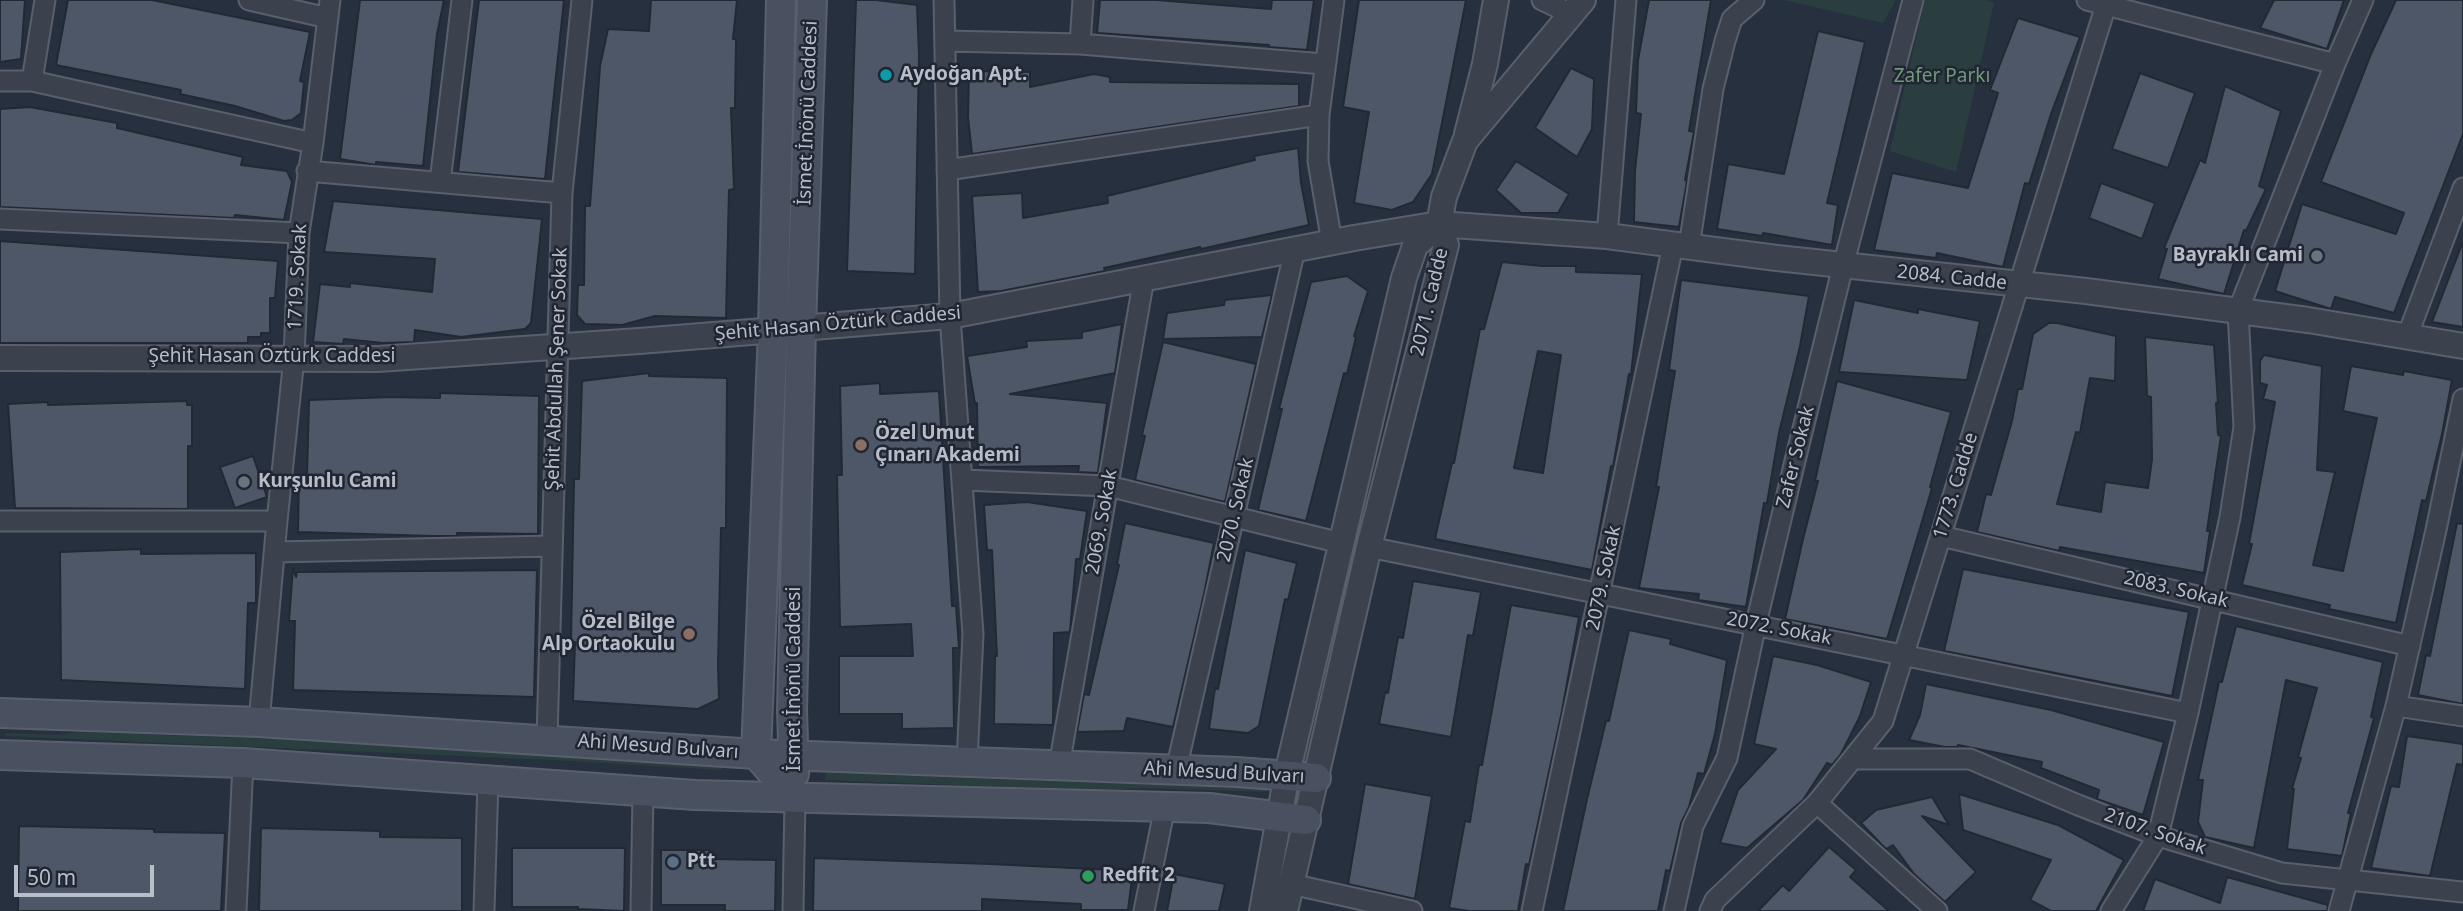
<!DOCTYPE html>
<html>
<head>
<meta charset="utf-8">
<style>
	body { margin:0 }
	#map { position:relative; width:2463px; height:911px; overflow:hidden; background:#27303e; font-family:"Noto Sans",sans-serif }
	canvas { display:block }
	.scale { position:absolute; left:14px; top:865px; width:140px; height:32px; box-sizing:border-box; border:4px solid #b7bdc9; border-top:0; padding-left:9px; font-size:21px; line-height:24px; white-space:nowrap; color:#b7bdc9; -webkit-text-stroke:5px #202733; paint-order:stroke }
</style>
</head>
<body>
<div id="map">
<canvas width="2463" height="911"></canvas>
<div class="scale">50 m</div>
</div>
<script>
const context = document.querySelector('canvas').getContext('2d');
context.lineJoin = 'round';
function fill(path, color) { context.fillStyle = color; context.fill(path, 'evenodd'); }
const poly = rows => new Path2D(rows.map(r => 'M' + r).join(''));
function stroke(path, color, width, dash) { context.strokeStyle = color; context.lineWidth = width; context.lineCap = dash ? 'butt' : 'round'; context.setLineDash(dash || []); context.stroke(path); }
function label(font, color, halo, rows, align = 'center') {
  context.font = font + ' "Noto Sans",sans-serif'; context.lineWidth = 5; context.setLineDash([]); context.textBaseline = 'middle'; context.strokeStyle = halo; context.fillStyle = color; for (const [text, x, y, turn = 0] of rows) {
    context.save(); context.translate(x, y); context.rotate((+turn || 0) * Math.PI / 180); context.textAlign = isNaN(turn) ? turn : align; if (halo) context.strokeText(text, 0, 0); context.fillText(text, 0, 0); context.restore();
  }
}
fill(poly([
	[1784,0,1896,0,1883,23],
	[1925,0,1985,0,1994,3,1956,172,1890,151],
	[80,732,331,741,723,765,722,770,553,760,6,736,6,733,59,735],
	[826,773,1267,789,1266,792,1144,788,1091,790,825,780]
]), '#2a3e40');
const building = poly([
	[0,0,25,0,21,59,0,62,0,0],
	[68,0,152,0,310,32,300,81,304,82,301,113,292,120,284,121,235,106,180,94,181,90,56,65,68,0],
	[360,0,444,0,437,34,423,166,376,162,376,165,340,159,360,0],
	[479,0,564,0,545,179,458,172,479,0],
	[651,0,737,0,733,39,736,39,735,108,731,108,734,189,729,190,726,318,655,316,622,325,585,324,577,315,578,285,584,285,585,206,590,206,600,66,608,29,649,31,651,0],
	[856,0,876,0,917,5,919,55,915,274,847,271,856,0],
	[1100,0,1156,0,1271,9,1272,0,1314,0,1307,50,1269,47,1269,45,1097,33,1100,0],
	[1359,0,1466,0,1432,174,1413,202,1392,210,1354,203,1369,112,1343,107,1359,0],
	[1649,0,1711,0,1689,131,1694,132,1685,180,1687,181,1679,227,1634,222,1635,171,1641,114,1636,113,1638,60,1649,0],
	[2274,0,2344,0,2327,49,2260,28,2274,0],
	[2396,0,2463,0,2463,134,2394,313,2335,297,2331,309,2275,291,2302,204,2396,234,2404,213,2321,182,2371,54,2396,0],
	[2018,18,2080,37,2051,114,2029,184,2025,183,2003,267,1937,253,1936,258,1874,250,1892,173,1968,188,1998,93,1990,90,2018,18],
	[1818,31,1865,42,1827,203,1838,205,1832,245,1763,233,1762,236,1717,229,1728,164,1784,174,1818,31],
	[1571,68,1594,79,1592,129,1577,157,1535,128,1571,68],
	[969,71,1030,72,1030,87,1094,74,1110,77,1110,82,1299,84,1299,106,972,154,968,117,969,71],
	[2140,73,2195,93,2168,168,2112,149,2140,73],
	[2225,86,2281,111,2259,186,2266,189,2246,231,2244,230,2224,294,2158,279,2167,249,2164,248,2200,160,2205,163,2225,86],
	[30,107,117,123,117,128,243,157,241,165,287,171,292,182,284,220,235,215,234,218,0,207,0,109,30,107],
	[1298,148,1301,183,1309,225,1201,249,1200,247,1104,268,1105,271,1001,291,978,292,972,196,1022,193,1023,218,1108,203,1107,196,1255,160,1254,156,1298,148],
	[1516,161,1569,194,1558,213,1521,213,1496,190,1516,161],
	[2101,183,2155,203,2142,239,2089,218,2101,183],
	[333,201,542,219,531,323,525,329,461,337,415,330,414,342,383,343,344,339,343,344,313,342,320,284,350,287,350,283,432,292,435,259,324,252,333,201],
	[0,241,278,261,275,298,270,298,270,333,261,333,261,337,248,337,248,343,0,343,0,241],
	[2462,244,2463,244,2463,327,2432,322,2462,244],
	[1502,262,1542,266,1576,266,1576,272,1642,274,1631,375,1629,374,1613,467,1611,466,1592,570,1435,539,1452,463,1454,463,1480,329,1484,329,1502,262],
	[1538,351,1561,355,1543,473,1514,468,1538,351],
	[1347,276,1368,291,1354,336,1356,337,1347,374,1344,373,1306,521,1258,510,1282,409,1279,409,1311,282,1347,276],
	[1681,280,1809,296,1800,346,1779,433,1767,503,1764,503,1746,607,1698,600,1699,594,1639,588,1659,487,1656,487,1675,371,1669,370,1681,280],
	[1272,295,1262,337,1163,339,1167,313,1224,305,1225,300,1272,295],
	[1854,300,1918,313,1918,309,1980,321,1967,380,1839,372,1854,300],
	[2049,323,2057,323,2116,336,2115,381,2090,378,2080,433,2076,432,2057,504,2101,512,2105,482,2148,488,2152,459,2151,397,2147,396,2145,337,2214,345,2218,403,2216,403,2218,435,2221,436,2207,531,2210,531,2204,573,2060,547,2059,551,1977,532,1986,494,1991,495,2012,421,2018,389,2022,389,2033,334,2049,323],
	[1122,324,1115,373,1010,394,1107,403,1098,473,1078,472,1079,466,978,467,977,403,975,404,967,356,1027,347,1026,341,1082,338,1082,332,1122,324],
	[1163,342,1256,364,1225,502,1135,480,1145,436,1142,435,1163,342],
	[2264,355,2322,366,2317,470,2335,472,2313,565,2343,571,2377,418,2343,411,2351,366,2403,375,2404,371,2452,380,2442,434,2426,501,2422,500,2396,623,2329,609,2330,605,2242,585,2252,544,2249,544,2275,402,2263,399,2267,385,2260,383,2260,361,2264,355],
	[649,373,649,376,727,378,726,528,721,528,718,665,719,699,698,709,573,701,575,642,571,642,574,479,579,479,582,381,649,373],
	[1837,381,1951,412,1930,487,1932,488,1887,639,1785,619,1803,539,1818,481,1815,481,1837,381],
	[880,383,880,394,939,391,952,606,956,606,959,648,953,648,954,728,902,729,902,714,839,714,839,656,913,656,911,624,840,627,837,475,842,475,840,386,880,383],
	[440,393,539,396,538,534,457,533,457,536,433,536,298,532,299,476,307,476,309,400,391,397,440,398,440,393],
	[187,401,187,405,192,405,192,446,188,446,188,509,15,508,8,404,48,402,48,405,187,401],
	[253,456,267,497,235,508,220,467,253,456],
	[1027,502,1087,511,1080,559,1076,559,1070,632,1054,633,1053,725,994,724,995,655,997,656,992,550,987,550,984,505,1027,502],
	[1125,523,1214,543,1204,594,1173,727,1127,718,1124,731,1077,732,1084,694,1089,695,1119,565,1117,564,1125,523],
	[2457,523,2463,524,2463,704,2418,695,2426,655,2430,656,2457,523],
	[141,549,141,554,256,553,256,603,248,603,245,689,61,680,60,552,141,549],
	[1245,550,1297,563,1288,600,1285,599,1259,726,1248,733,1209,729,1215,688,1218,689,1245,550],
	[293,568,296,577,297,572,537,570,534,697,293,690,295,621,289,621,293,568],
	[1963,569,2189,612,2172,696,1944,651,1963,569],
	[1413,581,1481,592,1473,636,1468,635,1451,737,1379,724,1385,692,1388,693,1398,637,1403,638,1413,581],
	[1511,605,1579,617,1562,711,1529,865,1526,864,1518,911,1469,911,1449,908,1465,821,1470,822,1479,765,1482,765,1511,605],
	[2236,626,2383,662,2371,717,2374,718,2348,813,2351,813,2342,856,2287,849,2294,789,2292,789,2301,758,2298,757,2317,688,2286,680,2254,848,2205,837,2198,822,2203,780,2198,780,2219,682,2222,682,2236,626],
	[1629,630,1671,639,1670,644,1727,660,1715,734,1704,774,1698,773,1689,807,1681,823,1670,871,1666,870,1658,911,1563,911,1587,799,1606,721,1609,721,1629,630],
	[1773,656,1817,665,1871,682,1860,716,1841,754,1832,765,1827,763,1803,800,1747,848,1720,843,1738,790,1776,749,1754,744,1773,656],
	[1926,684,2051,710,2164,742,2143,815,2097,799,2099,790,2041,768,2042,762,1958,745,1957,747,1945,747,1909,740,1920,715,1926,684],
	[2407,736,2463,744,2463,765,2457,764,2430,876,2371,868,2391,786,2399,787,2407,736],
	[1365,784,1432,796,1415,899,1348,884,1365,784],
	[1959,794,2058,825,2124,860,2096,911,2051,911,2030,900,2051,860,1963,830,1959,794],
	[1932,797,1949,825,1922,816,1976,872,1945,902,1914,874,1893,845,1886,849,1861,823,1876,810,1932,797],
	[19,826,154,829,154,832,225,833,221,911,18,911,19,826],
	[261,828,380,831,380,837,462,838,462,911,259,911,261,828],
	[1829,847,1856,870,1850,877,1889,911,1758,911,1783,885,1789,891,1829,847],
	[512,848,625,848,624,911,578,909,578,907,512,907,512,848],
	[661,850,710,850,710,859,776,860,775,911,725,911,725,905,661,905,661,850],
	[814,858,991,864,1133,871,1128,910,1081,910,1081,904,982,899,982,911,813,911,814,858],
	[1174,874,1225,884,1219,911,1167,911,1174,874],
	[2227,877,2328,905,2327,911,2143,911,2155,879,2220,903,2227,877]
]);
fill(building, '#4d5767');
stroke(building, '#222935', 2);
const minor = poly([
	[249,0,328,18],
	[944,0,950,316,973,634,967,762],
	[1542,0,1571,14],
	[2087,0,2335,64],
	[945,41,1080,44,1324,64],
	[1080,44,1083,0],
	[0,81,32,81,313,143],
	[32,81,45,0],
	[947,170,1319,115],
	[307,171,562,193],
	[440,182,462,0],
	[0,219,299,233],
	[1607,236,1626,0],
	[1332,243,1318,161,1319,115,1334,0],
	[1689,247,1713,89,1725,41,1732,19,1754,0],
	[2407,337,2463,188],
	[963,480,1108,486,1341,543],
	[0,521,277,521],
	[1941,536,2410,646],
	[1369,547,2188,713],
	[275,552,552,546],
	[2396,706,2463,716],
	[259,722,277,521,294,358,299,233,313,143,330,0],
	[547,739,562,193,582,0],
	[1853,759,1970,759,2078,805,2158,836,2282,873,2463,892],
	[1059,766,1144,278],
	[1176,770,1295,249],
	[1817,803,1937,911],
	[1291,884,1412,911],
	[236,911,243,763],
	[484,911,488,781],
	[641,911,643,792],
	[793,911,795,798],
	[1144,911,1165,806],
	[1532,911,1673,245],
	[1674,911,1693,826,1727,758,1756,624,1794,465,1843,266,1913,0],
	[1710,911,1715,900,1817,803,1883,721,2106,5],
	[2111,911,2158,836,2188,713,2230,517,2244,427,2238,311,2335,64,2363,0],
	[2339,911,2396,706,2436,530,2463,399]
]);
const tertiary = poly([
	[1467,134,1485,64,1496,0],
	[1439,224,1444,197,1465,141,1583,0],
	[0,358,378,359,639,341,950,316,1354,238,1439,224,1607,236,1777,258,2086,291,2308,320,2463,346],
	[1262,911,1287,774,1404,278,1415,246,1439,224],
	[1285,911,1369,547,1446,245,1439,224]
]);
const secondary = poly([
	[781,0,773,329,756,754,795,798],
	[0,713,259,722,756,754,1237,772,1316,778],
	[0,755,243,763,695,795,1209,808,1306,820],
	[794,774,792,710,801,327,812,0]
]);
stroke(minor, '#59606c', 23);
stroke(tertiary, '#59606c', 28);
stroke(secondary, '#59606c', 32);
stroke(minor, '#3b424e', 19);
stroke(tertiary, '#3b424e', 24);
stroke(secondary, '#495161', 28);
for (const [x, y, r, color] of [
	[886,75,7,"#0f9aa8"],
	[2317,256,7,"#6b7280"],
	[861,445,7,"#8d6e63"],
	[244,482,7,"#6b7280"],
	[689,634,7,"#8d6e63"],
	[673,862,7,"#5c6f8a"],
	[1088,876,7,"#2e9e5b"]
]) { const dot = new Path2D(); dot.arc(x, y, r, 0, 2 * Math.PI); context.fillStyle = color; context.fill(dot); stroke(dot, '#202733', 2.5); }
label('bold 19px', '#b7bdc9', '#202733', [
	["Aydoğan Apt.",900,75],
	["Bayraklı Cami",2303,256,"right"],
	["Özel Umut",875,434],
	["Çınarı Akademi",875,456],
	["Kurşunlu Cami",258,482],
	["Özel Bilge",675,623,"right"],
	["Alp Ortaokulu",675,645,"right"],
	["Ptt",687,862],
	["Redfit 2",1102,876]
], 'left');
label('19px', '#70987b', '#202733', [
	["Zafer Parkı",1942,77]
]);
label('19px', '#b7bdc9', '#202733', [
	["İsmet İnönü Caddesi",808,113,-88],
	["1719. Sokak",298,277,-87],
	["2084. Cadde",1952,278,6],
	["2071. Cadde",1430,302,-77],
	["Şehit Hasan Öztürk Caddesi",838,324,-5],
	["Şehit Hasan Öztürk Caddesi",272,357],
	["Şehit Abdullah Şener Sokak",557,369,-88],
	["Zafer Sokak",1796,457,-76],
	["1773. Cadde",1956,486,-73],
	["2070. Sokak",1236,510,-77],
	["2069. Sokak",1102,522,-80],
	["2079. Sokak",1604,578,-78],
	["2083. Sokak",2176,590,13],
	["2072. Sokak",1779,629,11],
	["İsmet İnönü Caddesi",795,679,-90],
	["Ahi Mesud Bulvarı",658,747,4],
	["Ahi Mesud Bulvarı",1224,773,3],
	["2107. Sokak",2155,832,19]
]);
</script>
</body>
</html>
